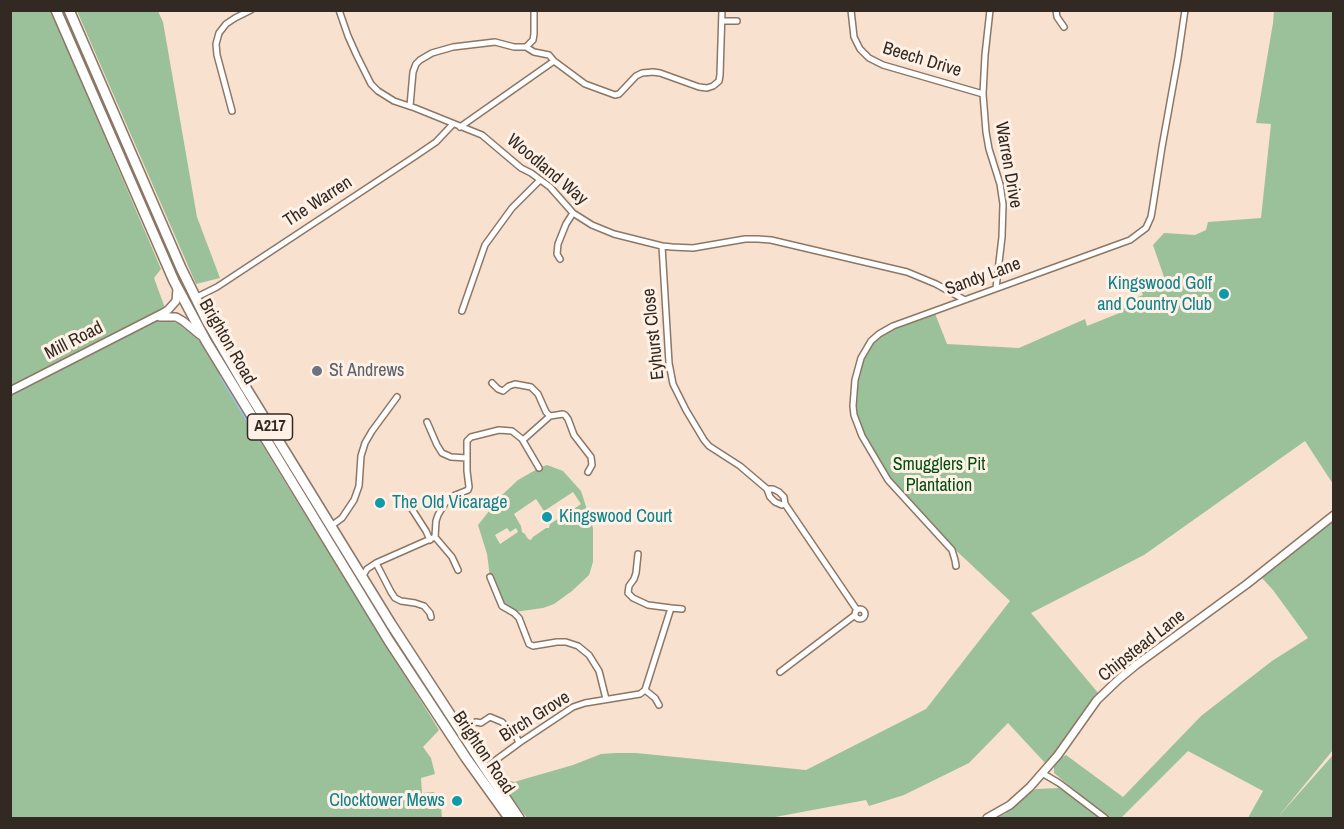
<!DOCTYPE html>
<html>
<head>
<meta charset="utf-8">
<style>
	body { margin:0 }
	#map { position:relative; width:1344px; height:829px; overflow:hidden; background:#f9e1cf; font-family:"Archivo Narrow",sans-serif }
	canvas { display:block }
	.frame { position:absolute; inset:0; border:12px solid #322922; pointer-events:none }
</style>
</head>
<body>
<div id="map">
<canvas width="1344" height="829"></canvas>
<div class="frame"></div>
</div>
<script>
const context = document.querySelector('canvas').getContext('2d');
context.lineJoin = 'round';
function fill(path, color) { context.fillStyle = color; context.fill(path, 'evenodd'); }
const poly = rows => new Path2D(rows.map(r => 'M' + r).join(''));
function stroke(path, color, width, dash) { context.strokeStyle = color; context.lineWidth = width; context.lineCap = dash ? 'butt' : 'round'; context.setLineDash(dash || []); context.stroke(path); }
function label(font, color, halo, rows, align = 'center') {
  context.font = font + ' "Archivo Narrow",sans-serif'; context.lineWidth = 6; context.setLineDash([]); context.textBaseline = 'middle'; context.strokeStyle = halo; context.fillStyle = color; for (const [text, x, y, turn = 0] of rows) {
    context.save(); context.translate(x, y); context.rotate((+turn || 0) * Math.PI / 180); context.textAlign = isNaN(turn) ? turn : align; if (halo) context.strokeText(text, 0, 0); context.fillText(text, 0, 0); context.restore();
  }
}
fill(poly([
	[10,11,51,11,161,269,154,278,165,308,149,321,160,317,179,324,200,341,283,479,439,730,423,747,431,758,435,774,421,778,422,793,434,792,441,807,442,818,11,818],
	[77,11,158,11,163,22,197,217,220,278,196,284],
	[1274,11,1333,11,1333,484,1305,441,1144,555,1031,613,1099,694,1046,764,1008,723,969,763,904,795,869,806,866,800,770,818,527,818,494,775,514,782,573,765,601,754,615,753,636,753,806,770,926,709,1010,601,947,542,888,480,862,436,853,406,861,358,879,334,934,311,947,344,1019,348,1085,319,1087,326,1122,312,1120,304,1143,295,1139,286,1164,277,1153,245,1164,233,1195,235,1206,230,1208,222,1261,218,1271,124,1256,123,1273,23],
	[547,465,563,471,581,491,593,528,593,562,589,575,572,591,554,604,543,608,515,612,502,606,490,577,487,554,478,525,502,495,518,480,539,468],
	[573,492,581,504,574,509,577,513,567,519,564,515,550,524,549,528,546,528,533,537,531,540,528,539,525,534,522,532,521,526,514,514,536,499,544,511],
	[507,528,510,532,516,528,518,532,500,544,495,535],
	[1333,521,1333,750,1278,817,1333,755,1333,818,1248,818,1263,791,1188,751,1121,818,995,818,1005,814,1025,796,1036,789,1059,788,1084,798,1054,773,1054,766,1059,759,1066,755,1123,797,1201,716,1272,661,1308,638,1273,590,1262,578]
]), '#9ac19a');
stroke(poly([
	[220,376,260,442]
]), '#a0c4f9', 1.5);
const street = poly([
	[339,10,348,36,357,56,371,84,378,91,394,101,415,108,482,135,521,168,531,173,550,187,573,213,592,225,614,234,662,246,672,247,693,248,745,239,758,239,771,240,907,272,936,284,963,299],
	[851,10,854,37,860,49,869,58,883,65,983,94],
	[990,10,985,55,983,94,986,132,989,149,1000,184,1003,204,1002,237,996,288],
	[1056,10,1057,17,1064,27],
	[722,21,737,21],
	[526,47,534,52,549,55,554,61,585,84,615,95,619,94,636,76,642,73,653,72,660,73,699,87,707,88,713,86,719,81,720,75,722,10],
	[410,106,413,72,416,64,420,60,432,53,453,47,495,42,514,47,526,47,533,40,534,34,534,10],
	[232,111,217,55,216,44,219,33,226,24,235,18,251,10],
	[460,127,554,61],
	[662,246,669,363,673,384,686,410,704,440,709,446,740,466,767,489,773,489,779,492,784,497,785,504,782,505,775,502,770,497,767,489],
	[560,259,557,254,558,244,566,224,573,213],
	[195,298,217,287,417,155,436,142,453,124],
	[462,311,485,245,512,208,540,180],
	[492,383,498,389,503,391,509,386,515,384,531,387,538,394,546,412,550,416],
	[427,422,437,445,442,453,451,457,467,458],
	[523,440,550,416,563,414,565,415,568,419,574,435,591,457,592,465,588,472],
	[408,503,426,531,430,540],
	[785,504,857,610],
	[331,526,342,518,354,500,359,486,361,456,365,443,372,431,397,397],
	[435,537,452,557,458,570],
	[376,563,391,592,395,598,401,601,415,603,424,606,430,613,431,617],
	[956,566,955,560,952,550,888,480,862,436,854,415,853,406,855,380,861,358,871,341,879,334,893,326,1130,240,1146,228,1151,217,1153,205,1162,147,1178,58,1185,10],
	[362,577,367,569,376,563,435,537,436,521,438,515,446,502,453,496,468,490,469,487,467,471,467,441,471,437,499,430,512,431,522,439,539,468],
	[490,577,502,606,514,613,519,618,529,644,533,646,557,642,566,642,578,646,589,655,599,671,606,699],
	[671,608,682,609],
	'855 614a5 5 0 1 1 10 0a5 5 0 1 1-10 0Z',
	[780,672,855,615],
	[645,690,655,698,659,705],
	[476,722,481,723,490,717,502,722,517,738,519,743],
	[485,768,519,743,573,707,585,703,640,694,645,690,671,608,648,605,633,598,628,593,629,586,634,579,636,573,638,554],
	[1042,773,1059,783,1105,818]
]);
const secondary = poly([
	[160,317,176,317,183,321,200,335],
	[10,391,163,313,168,310,176,301,177,289],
	[987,818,1010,805,1030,787,1058,755,1097,700,1119,679,1136,665,1247,584,1334,515]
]);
const highway = poly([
	[56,10,174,281,206,341,389,641,466,758,509,818],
	[69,10,181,268,207,321,246,388,391,624,485,768,519,818]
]);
stroke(street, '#8c7766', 8);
stroke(secondary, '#8c7766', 10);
stroke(highway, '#8c7766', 12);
stroke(street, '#fff', 5);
stroke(secondary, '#fff', 7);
stroke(highway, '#fff', 9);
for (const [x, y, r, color] of [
	[1224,294,6,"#0f9aa8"],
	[317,371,6,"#6b7280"],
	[380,503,6,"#0f9aa8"],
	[547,517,6,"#0f9aa8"],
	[457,801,6,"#0f9aa8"]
]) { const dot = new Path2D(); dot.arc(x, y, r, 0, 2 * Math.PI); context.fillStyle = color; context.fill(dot); stroke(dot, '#fff1e5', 2); }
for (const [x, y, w] of [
	[270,427,45]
]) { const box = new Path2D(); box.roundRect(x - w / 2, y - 13, w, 26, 4.5); context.fillStyle = '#fff1e5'; context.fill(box); stroke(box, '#322922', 1.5); }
label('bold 16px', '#322922', null, [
	["A217",270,427]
]);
label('18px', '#322922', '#fff1e5', [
	["Beech Drive",922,60,17],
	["Warren Drive",1008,165,80],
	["Woodland Way",547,170,40],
	["The Warren",318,202,-33],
	["Sandy Lane",983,277,-20],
	["Eyhurst Close",654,334,-96],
	["Mill Road",74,341,-27],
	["Brighton Road",227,342,60],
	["Chipstead Lane",1142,646,-38],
	["Birch Grove",535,717,-32],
	["Brighton Road",483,753,56]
]);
label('18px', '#0d838f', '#fff1e5', [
	["Kingswood Golf",1212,284],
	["and Country Club",1212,305],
	["The Old Vicarage",392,503,"left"],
	["Kingswood Court",559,517,"left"],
	["Clocktower Mews",445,801]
], 'right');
label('18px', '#5b616d', '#fff1e5', [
	["St Andrews",329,371]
], 'left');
label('18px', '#024f12', '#fff1e5', [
	["Smugglers Pit",939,465],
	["Plantation",939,486]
]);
</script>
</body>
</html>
